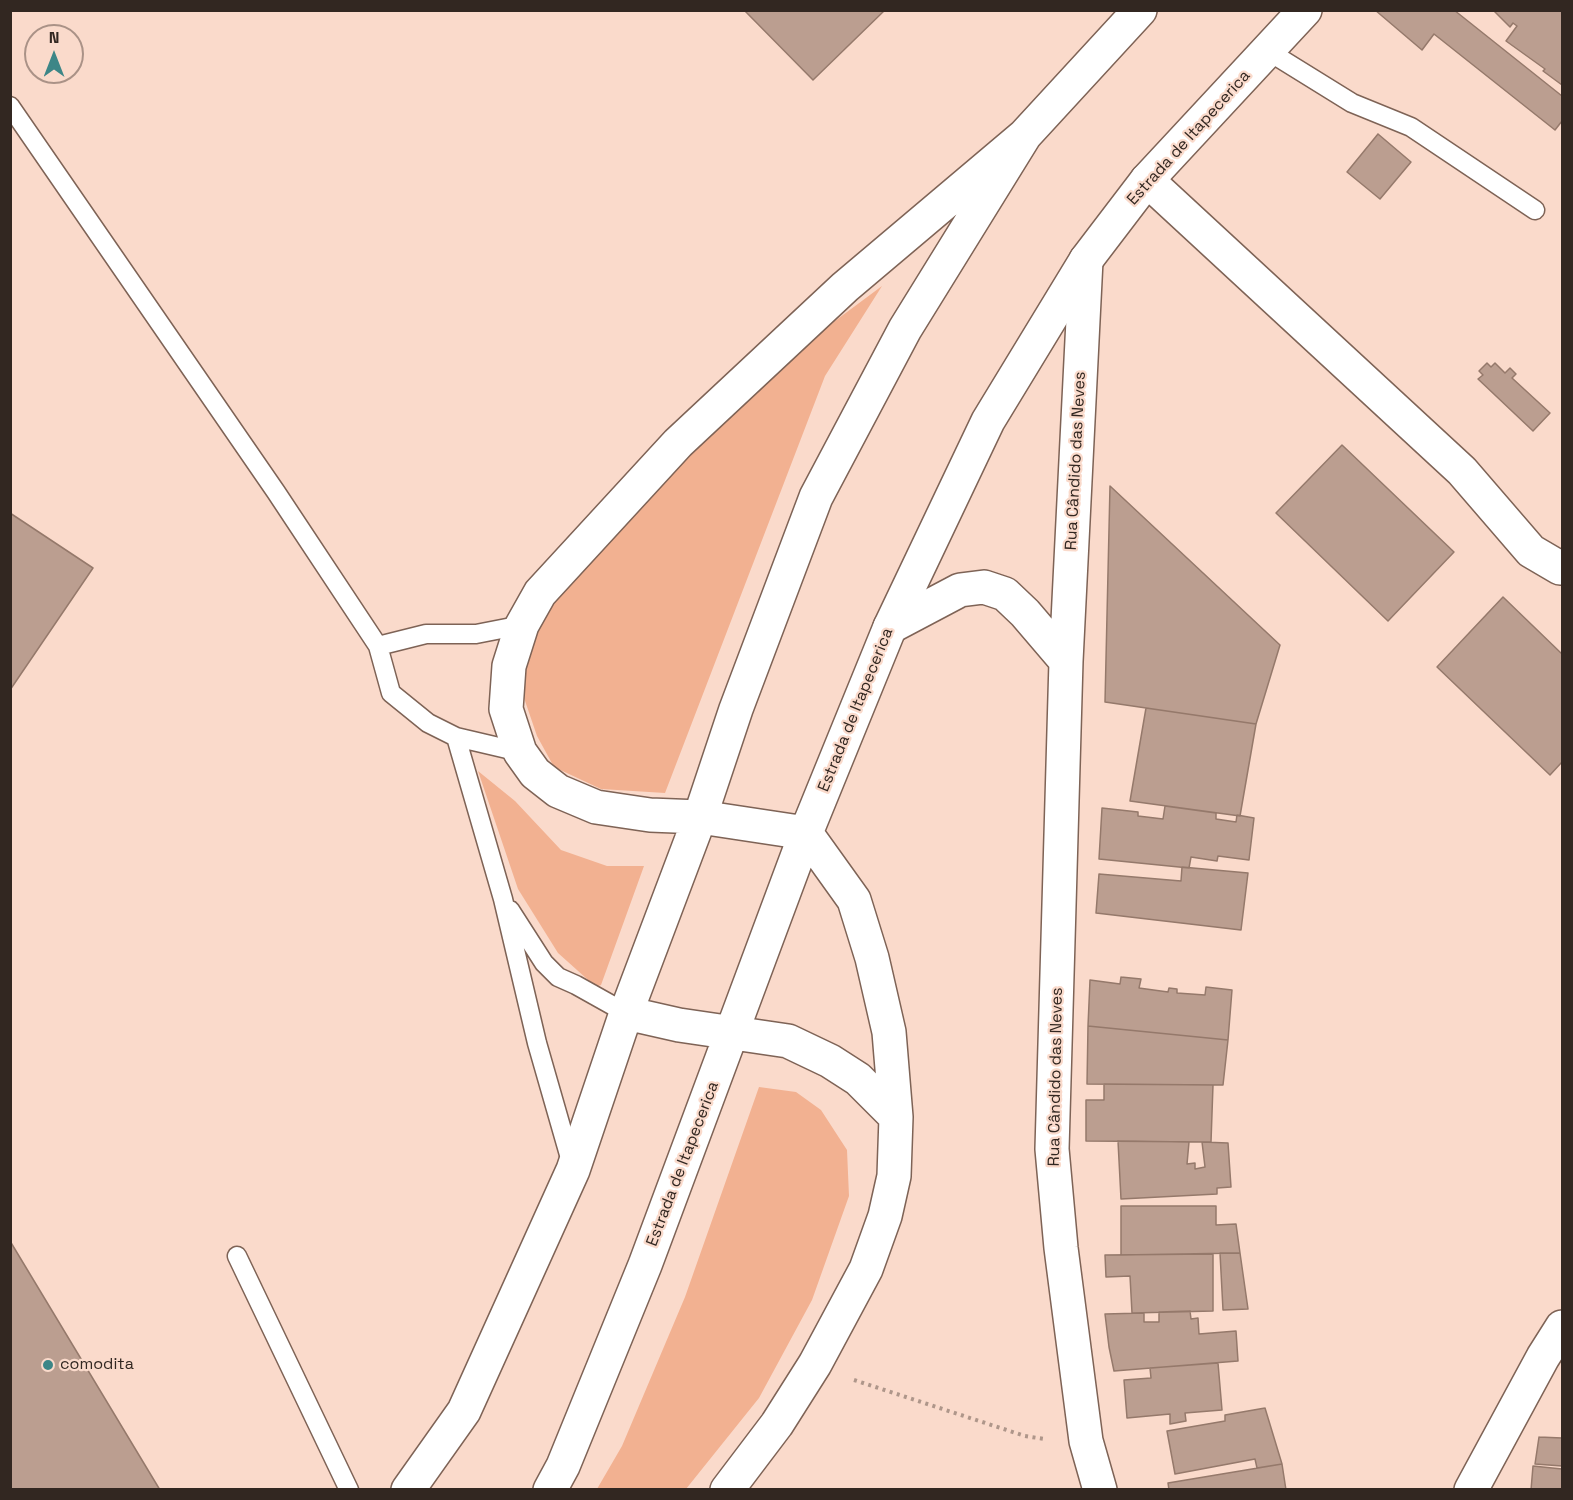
<!DOCTYPE html>
<html>
<head>
<meta charset="utf-8">
<style>
	body { margin:0 }
	#map { position:relative; width:1573px; height:1500px; overflow:hidden; background:#fadacb; font-family:"Space Grotesk",sans-serif }
	canvas { display:block }
	.frame { position:absolute; inset:0; border:12px solid #322721; pointer-events:none }
	.north { position:absolute; left:24px; top:24px; width:60px; height:60px; box-sizing:border-box; background:#fadacb; border:2px solid #aa9287; border-radius:50%; rotate:0deg; font-size:16px; font-weight:700; line-height:24px; text-align:center; color:#322721 }
	.north::after { content:''; display:block; margin:auto; width:21px; height:27px; background:#3d8687; clip-path:polygon(50% 0,100% 100%,50% 72%,0 100%) }
</style>
</head>
<body>
<div id="map">
<canvas width="1573" height="1500"></canvas>
<div class="frame"></div>
<div class="north">N</div>
</div>
<script>
const context = document.querySelector('canvas').getContext('2d');
context.lineJoin = 'round';
function fill(path, color) { context.fillStyle = color; context.fill(path, 'evenodd'); }
const poly = rows => new Path2D(rows.map(r => 'M' + r).join(''));
function stroke(path, color, width, dash) { context.strokeStyle = color; context.lineWidth = width; context.lineCap = dash ? 'butt' : 'round'; context.setLineDash(dash || []); context.stroke(path); }
function label(font, color, halo, rows, align = 'center') {
  context.font = font + ' "Space Grotesk",sans-serif'; context.lineWidth = 4.5; context.setLineDash([]); context.textBaseline = 'middle'; context.strokeStyle = halo; context.fillStyle = color; for (const [text, x, y, turn = 0] of rows) {
    context.save(); context.translate(x, y); context.rotate((+turn || 0) * Math.PI / 180); context.textAlign = isNaN(turn) ? turn : align; if (halo) context.strokeText(text, 0, 0); context.fillText(text, 0, 0); context.restore();
  }
}
fill(poly([
	[882,286,825,376,665,793,601,789,554,767,537,736,523,695,523,664,530,629,695,425],
	[478,771,515,801,561,850,607,866,644,866,601,985,596,987,558,953,518,889],
	[759,1087,796,1092,821,1110,847,1150,849,1196,812,1300,759,1398,686,1489,597,1489,622,1446,685,1297]
]), '#f2b191');
const building = poly([
	[744,10,885,10,813,80,744,10],
	[1375,10,1454,10,1562,96,1562,121,1555,130,1434,34,1422,50,1375,10],
	[1493,10,1562,10,1562,85,1543,71,1545,69,1506,41,1517,26,1513,23,1510,27,1493,10],
	[1378,134,1411,162,1380,199,1347,172,1378,134],
	[1487,363,1491,367,1495,363,1505,373,1510,368,1516,374,1512,378,1550,413,1533,431,1478,379,1483,375,1479,371,1487,363],
	[1342,445,1454,552,1388,621,1276,513,1342,445],
	[1110,486,1280,645,1256,724,1105,702,1110,486],
	[10,513,93,568,10,690,10,513],
	[1503,597,1562,654,1562,762,1550,775,1437,667,1503,597],
	[1146,708,1256,724,1240,816,1130,801,1146,708],
	[1165,806,1216,813,1216,819,1236,822,1237,815,1254,818,1249,860,1218,856,1217,861,1191,857,1189,868,1099,859,1102,808,1138,812,1138,816,1163,819,1165,806],
	[1182,867,1248,873,1241,930,1096,913,1099,874,1181,881,1182,867],
	[1121,977,1141,979,1139,988,1168,992,1169,988,1177,989,1177,993,1205,995,1206,987,1232,990,1228,1040,1088,1026,1090,980,1120,984,1121,977],
	[1088,1026,1228,1040,1223,1085,1087,1084,1088,1026],
	[1104,1084,1213,1085,1211,1142,1086,1141,1086,1100,1104,1100,1104,1084],
	[1118,1141,1189,1142,1187,1164,1195,1163,1195,1169,1205,1167,1202,1142,1228,1143,1231,1187,1217,1188,1217,1194,1121,1199,1118,1141],
	[1121,1206,1216,1206,1216,1225,1236,1224,1240,1253,1121,1255,1121,1206],
	[10,1241,160,1490,10,1490,10,1241],
	[1220,1253,1240,1253,1248,1309,1223,1310,1220,1253],
	[1213,1254,1213,1311,1132,1313,1130,1276,1106,1277,1105,1255,1213,1254],
	[1190,1311,1191,1319,1198,1318,1199,1334,1236,1331,1238,1361,1114,1371,1109,1347,1105,1314,1144,1313,1144,1322,1159,1322,1159,1312,1190,1311],
	[1218,1363,1222,1410,1185,1413,1186,1421,1170,1424,1170,1414,1127,1418,1124,1380,1151,1378,1150,1368,1218,1363],
	[1265,1408,1282,1464,1257,1468,1255,1459,1175,1474,1167,1431,1225,1421,1225,1415,1265,1408],
	[1539,1437,1562,1438,1562,1466,1535,1464,1539,1437],
	[1282,1464,1286,1490,1169,1490,1168,1483,1282,1464],
	[1533,1466,1562,1469,1562,1490,1531,1490,1533,1466]
]);
fill(building, '#bb9e90');
stroke(building, '#95796b', 1.5);
const lane = poly([
	[1268,51,1352,103,1411,127,1535,210],
	[10,106,276,492,378,646,391,693,428,723,456,737,520,752],
	[378,646,426,634,476,634,522,625],
	[456,737,503,899,537,1043,572,1165],
	[510,910,544,963,558,977,576,985,626,1013],
	[237,1256,349,1490]
]);
const street = poly([
	[1147,180,1462,471,1531,551,1560,568,1562,568],
	[1086,260,1066,661,1052,1149,1061,1248,1086,1441,1100,1490],
	[890,627,960,590,984,587,1005,594,1025,613,1066,661],
	[1471,1490,1543,1357,1562,1327]
]);
const primary = poly([
	[626,1013,679,1025,788,1041,830,1061,858,1079,896,1117],
	[408,1490,464,1411,573,1170,626,1013,700,817,736,709,816,497,905,329,1025,135,1140,10],
	[550,1490,563,1466,645,1265,806,833,890,627,988,421,1086,260,1147,180,1305,10],
	[727,1490,777,1424,815,1364,866,1269,885,1216,894,1176,896,1117,889,1032,872,958,854,900,806,833,700,817,650,815,596,807,558,791,535,773,520,752,506,709,509,666,522,625,540,593,678,443,845,287,1025,135]
]);
stroke(lane, '#7e6356', 21);
stroke(street, '#7e6356', 36);
stroke(primary, '#7e6356', 36);
stroke(poly([
	[854,1380,1025,1436,1044,1439]
]), '#ae968a', 4, [3, 4.5]);
stroke(lane, '#fff', 18);
stroke(street, '#fff', 33);
stroke(primary, '#fff', 33);
for (const [x, y, r, color] of [
	[48,1365,6,"#3d8687"]
]) { const dot = new Path2D(); dot.arc(x, y, r, 0, 2 * Math.PI); context.fillStyle = color; context.fill(dot); stroke(dot, '#fadacb', 2); }
label('16px', '#322721', '#fadacb', [
	["Estrada de Itapecerica",1189,138,-48],
	["Rua Cândido das Neves",1076,461,-87],
	["Estrada de Itapecerica",856,710,-68],
	["Rua Cândido das Neves",1056,1077,-89],
	["Estrada de Itapecerica",683,1164,-69]
]);
label('16px', '#322721', '#fadacb', [
	["comodita",60,1365]
], 'left');
</script>
</body>
</html>
